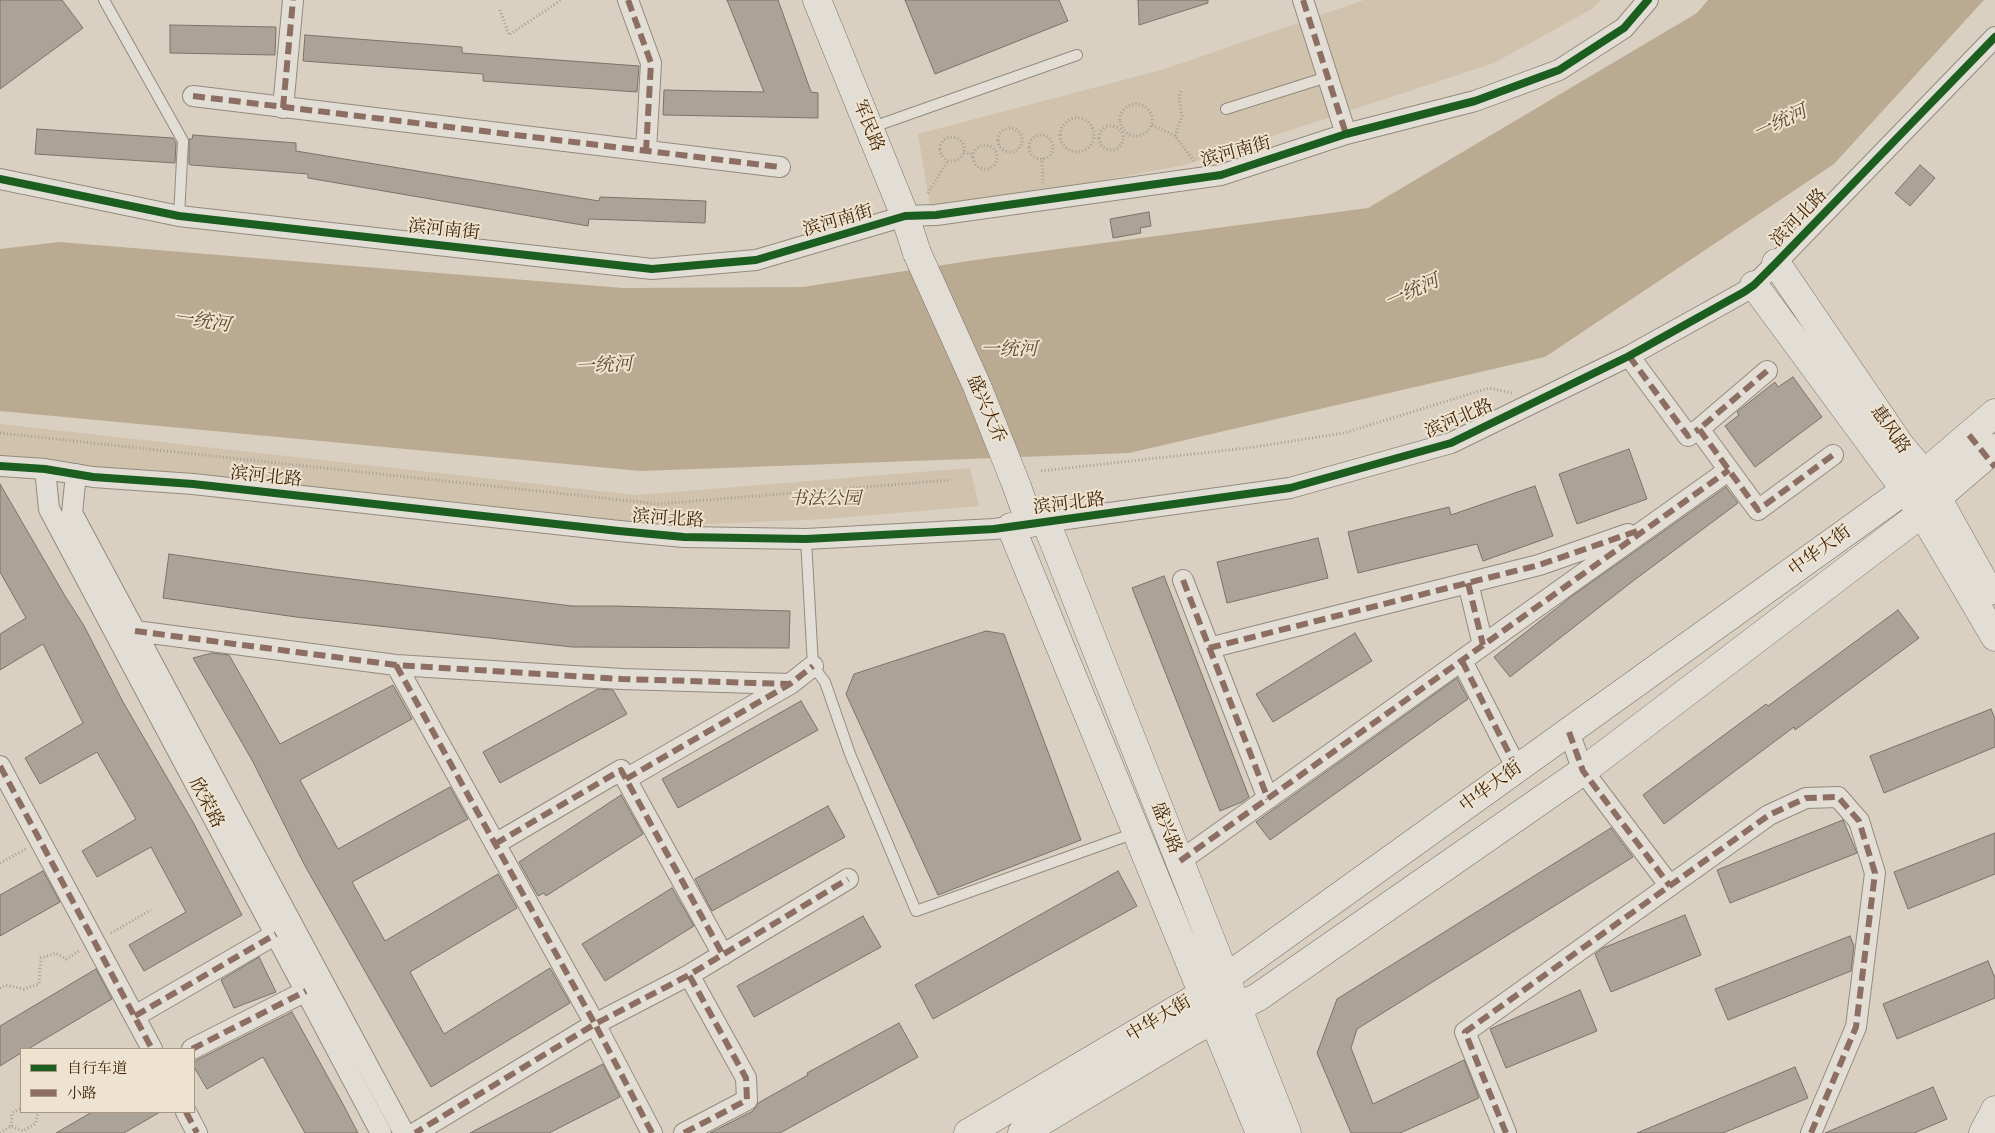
<!DOCTYPE html>
<html>
<head>
<meta charset="utf-8">
<style>
	body { margin:0 }
	#map { position:relative; width:1995px; height:1133px; overflow:hidden; background:#d9d0c1; font-family:"Old Standard TT","Noto Serif SC",serif }
	canvas { display:block }
	.legend { position:absolute; left:20px; top:1048px; width:175px; height:65px; box-sizing:border-box; background:#ede3d0; border:1px solid #a99781; margin:0; padding:6px 9px; list-style:none; font-size:15px; color:#43260a }
	.legend li { display:flex; align-items:center; gap:10px; height:25px }
	.legend b { width:25px; border:1px solid #a99781 }
</style>
</head>
<body>
<div id="map">
<canvas width="1995" height="1133"></canvas>
<ul class="legend">
<li><b style="height:6px;background:#1b5e20"></b>自行车道</li>
<li><b style="height:6px;background:#8d6e63"></b>小路</li>
</ul>
</div>
<script>
const context = document.querySelector('canvas').getContext('2d');
context.lineJoin = 'round';
function fill(path, color) { context.fillStyle = color; context.fill(path, 'evenodd'); }
const poly = rows => new Path2D(rows.map(r => 'M' + r).join(''));
function stroke(path, color, width, dash) { context.strokeStyle = color; context.lineWidth = width; context.lineCap = dash ? 'butt' : 'round'; context.setLineDash(dash || []); context.stroke(path); }
function label(font, color, halo, rows, align = 'center') {
  context.font = font + ' "Old Standard TT","Noto Serif SC",serif'; context.lineWidth = 4; context.setLineDash([]); context.textBaseline = 'middle'; context.strokeStyle = halo; context.fillStyle = color; for (const [text, x, y, turn = 0] of rows) {
    context.save(); context.translate(x, y); context.rotate((+turn || 0) * Math.PI / 180); context.textAlign = isNaN(turn) ? turn : align; if (halo) context.strokeText(text, 0, 0); context.fillText(text, 0, 0); context.restore();
  }
}
fill(poly([
	[1364,0,1601,0,1592,9,1494,63,1185,165,931,212,918,134,1165,69],
	[0,424,636,495,970,468,979,506,826,519,661,526,0,460]
]), '#d0c2ac');
fill(poly([
	[1708,0,1984,0,1834,164,1545,357,1129,453,641,471,0,411,0,249,59,242,623,288,803,287,975,260,1368,208,1697,13]
]), '#baaa91');
const building = poly([
	[0,0,62,0,83,28,0,89,0,0],
	[727,0,778,0,811,92,818,93,818,118,663,115,664,90,764,92,727,0],
	[905,0,1059,0,1068,21,935,74,905,0],
	[1138,0,1208,0,1208,3,1139,25,1138,0],
	[170,25,276,27,275,55,170,53,170,25],
	[305,35,462,47,462,53,639,66,637,92,483,81,483,74,303,61,305,35],
	[37,129,173,138,176,143,175,163,35,154,37,129],
	[193,135,296,143,296,151,599,201,600,197,706,201,705,223,589,219,588,226,308,178,308,174,191,165,189,164,189,139,192,139,193,135],
	[1920,165,1935,178,1910,206,1895,193,1920,165],
	[1149,212,1151,226,1140,228,1141,233,1113,238,1110,219,1149,212],
	[1793,377,1822,417,1755,467,1725,426,1739,415,1737,412,1775,382,1778,387,1793,377],
	[1629,449,1647,499,1577,524,1559,474,1629,449],
	[0,484,65,596,83,624,123,702,194,824,242,915,144,971,129,945,186,912,151,847,97,877,82,851,136,819,97,752,40,784,25,758,83,723,43,644,0,670,0,634,26,618,0,572,0,484],
	[1535,486,1553,536,1483,561,1477,544,1358,573,1348,532,1449,507,1451,515,1535,486],
	[1726,487,1738,503,1633,581,1510,677,1494,657,1572,596,1726,487],
	[1318,538,1328,578,1227,603,1217,562,1318,538],
	[169,554,294,572,572,606,615,606,790,611,789,648,572,647,296,617,163,598,169,554],
	[1164,576,1249,797,1242,802,1220,811,1132,588,1164,576],
	[1898,610,1919,638,1795,730,1794,727,1664,824,1643,795,1766,704,1768,706,1898,610],
	[986,631,1004,634,1081,840,938,895,846,694,854,674,986,631],
	[1355,633,1372,661,1273,722,1256,694,1355,633],
	[212,653,229,655,280,744,393,685,412,719,300,780,338,849,450,787,468,819,352,882,385,941,498,874,517,908,410,972,444,1034,550,968,570,1003,431,1087,305,866,252,760,193,658,212,653],
	[1457,678,1468,699,1270,840,1256,822,1457,678],
	[598,689,613,690,627,714,500,783,483,752,598,689],
	[801,701,818,730,678,808,662,779,801,701],
	[1991,709,1995,719,1995,747,1884,793,1870,756,1991,709],
	[621,795,643,834,546,896,544,893,538,896,519,862,621,795],
	[828,806,845,837,712,911,695,879,828,806],
	[1843,820,1857,853,1730,903,1717,870,1843,820],
	[1611,828,1633,857,1357,1029,1351,1048,1373,1104,1464,1060,1479,1098,1400,1133,1351,1133,1317,1053,1337,999,1611,828],
	[1995,833,1995,874,1908,909,1894,872,1995,833],
	[43,871,60,902,0,936,0,895,43,871],
	[1118,871,1137,906,933,1019,915,985,1118,871],
	[672,888,694,926,605,981,582,944,672,888],
	[1685,915,1701,955,1611,992,1595,954,1603,948,1685,915],
	[863,916,881,947,754,1017,737,986,863,916],
	[1850,936,1854,946,1851,971,1728,1020,1715,989,1850,936],
	[259,957,276,992,234,1008,221,980,259,957],
	[1988,961,1995,978,1995,998,1897,1039,1883,1004,1988,961],
	[96,969,112,999,28,1049,21,1049,21,1053,0,1066,0,1026,96,969],
	[1580,990,1597,1031,1506,1068,1490,1029,1580,990],
	[292,1012,344,1106,358,1133,305,1133,263,1057,207,1089,194,1067,194,1062,197,1060,292,1012],
	[899,1023,918,1057,780,1133,710,1133,753,1111,758,1103,808,1075,807,1073,899,1023],
	[603,1064,620,1097,549,1133,470,1133,603,1064],
	[1795,1067,1808,1098,1723,1133,1637,1133,1795,1067],
	[1933,1087,1947,1119,1914,1133,1825,1133,1933,1087],
	[92,1112,160,1112,124,1133,56,1133,92,1112]
]);
fill(building, '#aba397');
stroke(building, '#7c7267', 1);
const lane = poly([
	[104,0,183,141,179,216],
	[1226,109,1327,77],
	[870,128,1077,55],
	[806,539,813,666,825,682,850,754,916,911,1135,833]
]);
const street = poly([
	[628,0,651,63,646,151],
	[1303,0,1346,134],
	[193,96,780,167],
	[283,108,293,0],
	[0,179,179,216,652,269,756,260,905,216,936,215,1221,175,1346,134,1475,101,1559,70,1624,28,1648,0],
	[1629,356,1688,436,1699,429],
	[1767,371,1699,429,1758,510,1833,455],
	[0,466,45,469,93,477,193,484,619,531,684,537,806,539,994,529,1290,488,1451,443,1629,356,1744,292,1754,285,1776,263,1995,37],
	[45,469,49,509,381,1133],
	[76,474,72,513,404,1133],
	[1183,580,1268,799],
	[1468,583,1483,645],
	[135,631,396,665,622,679,790,684],
	[1209,648,1539,565,1628,534],
	[1462,661,1517,769],
	[396,665,595,1024,415,1133],
	[1569,732,1583,771,1670,886],
	[0,766,152,1049],
	[626,779,790,684,813,666],
	[495,844,621,770,723,955],
	[1180,861,1729,470],
	[135,1016,276,934],
	[192,1049,306,991],
	[186,1112,197,1133],
	[652,1133,595,1024,689,975,848,879],
	[684,1133,747,1100,746,1078,689,975],
	[1506,1133,1465,1032,1769,815,1806,798,1838,797,1859,821,1875,873,1856,1027,1811,1133]
]);
const secondary = poly([
	[817,0,905,216,917,253],
	[1776,263,1900,445,1924,474,1989,591],
	[1754,285,1922,513,1995,637],
	[1016,484,1030,523],
	[1046,522,1287,1133],
	[1011,527,1260,1133],
	[968,1133,1206,992,1905,490,1995,413],
	[1022,1133,1194,1030,1258,997,1583,771,1922,513,1937,498,1995,448],
	[1983,1133,1995,1110]
]);
stroke(lane, '#938a7e', 12);
stroke(street, '#938a7e', 22);
stroke(secondary, '#7c7267', 29);
stroke(poly([
	[500,10,509,35,561,0],
	'1120 120a16 16 0 1 1 32 0a16 16 0 1 1-32 0Z',
	'1060 135a17 17 0 1 1 34 0a17 17 0 1 1-34 0Z',
	[1152,125,1175,136,1194,161],
	'1099 138a12 12 0 1 1 24 0a12 12 0 1 1-24 0Z',
	'998 140a12 12 0 1 1 24 0a12 12 0 1 1-24 0Z',
	'1029 147a12 12 0 1 1 24 0a12 12 0 1 1-24 0Z',
	[1175,136,1182,116,1179,97,1182,89],
	'940 149a12 12 0 1 1 24 0a12 12 0 1 1-24 0Z',
	'973 157a12 12 0 1 1 24 0a12 12 0 1 1-24 0Z',
	[964,152,974,155],
	[1042,158,1043,183],
	[928,193,948,160],
	[0,433,658,504,951,480],
	[1041,471,1247,448,1344,433,1489,388,1512,393],
	[0,863,26,849],
	[111,933,151,910],
	[0,988,5,985,24,989,39,984,41,958,56,953,66,959,79,951],
	[11,1126,12,1113,21,1108],
	[0,1133,11,1126,23,1131,36,1123,38,1112]
]), '#a59f96', 3, [1, 2.5]);
stroke(lane, '#e2ded5', 10);
stroke(street, '#e2ded5', 20);
stroke(secondary, '#e2ded5', 28);
const secondaryBridge = poly([
	[917,253,977,386,1016,484]
]);
stroke(secondaryBridge, '#7c7267', 29, []);
stroke(secondaryBridge, '#e2ded5', 28);
stroke(poly([
	[628,0,651,63,646,151],
	[1303,0,1346,134],
	[193,96,780,167],
	[283,108,293,0],
	[1629,356,1688,436,1699,429],
	[1767,371,1699,429,1758,510,1833,455],
	[1969,435,1995,467],
	[1183,580,1268,799],
	[1468,583,1483,645],
	[135,631,396,665,622,679,790,684],
	[1209,648,1539,565,1640,530],
	[1462,661,1517,769],
	[396,665,595,1024,415,1133],
	[1569,732,1583,771,1670,886],
	[0,766,152,1049],
	[626,779,790,684,813,666],
	[495,844,621,770,723,955],
	[1180,861,1729,470],
	[135,1016,276,934],
	[192,1049,306,991],
	[186,1112,197,1133],
	[652,1133,595,1024,689,975,848,879],
	[684,1133,747,1100,746,1078,689,975],
	[1506,1133,1465,1032,1769,815,1806,798,1838,797,1859,821,1875,873,1856,1027,1811,1133]
]), '#8d6e63', 6, [12, 6]);
stroke(poly([
	[0,179,179,216,652,269,756,260,905,216,936,215,1221,175,1346,134,1475,101,1559,70,1624,28,1648,0],
	[0,466,45,469,93,477,193,484,619,531,684,537,806,539,994,529,1290,488,1451,443,1629,356,1744,292,1754,285,1776,263,1995,37]
]), '#1b5e20', 8);
label('18px', '#43260a', '#ede3d0', [
	["军民路",868,126,68],
	["滨河南街",1236,152,-15],
	["滨河北路",1799,218,-46],
	["滨河南街",838,221,-16],
	["滨河南街",444,230,6],
	["盛兴大乔",986,409,67],
	["滨河北路",1459,419,-23],
	["惠风路",1890,430,55],
	["滨河北路",266,477,6],
	["滨河北路",1069,504,-7],
	["滨河北路",668,519,4],
	["中华大街",1820,551,-36],
	["中华大街",1491,787,-36],
	["欣荣路",206,803,62],
	["盛兴路",1166,828,69],
	["中华大街",1159,1019,-31]
]);
label('italic 18px', '#5e4327', '#ede3d0', [
	["书法公园",825,499]
]);
label('italic 19px', '#63482c', '#ede3d0', [
	["一统河",1780,123,-25],
	["一统河",1412,292,-24],
	["一统河",202,322,8],
	["一统河",1009,350],
	["一统河",604,366,-3]
]);
</script>
</body>
</html>
